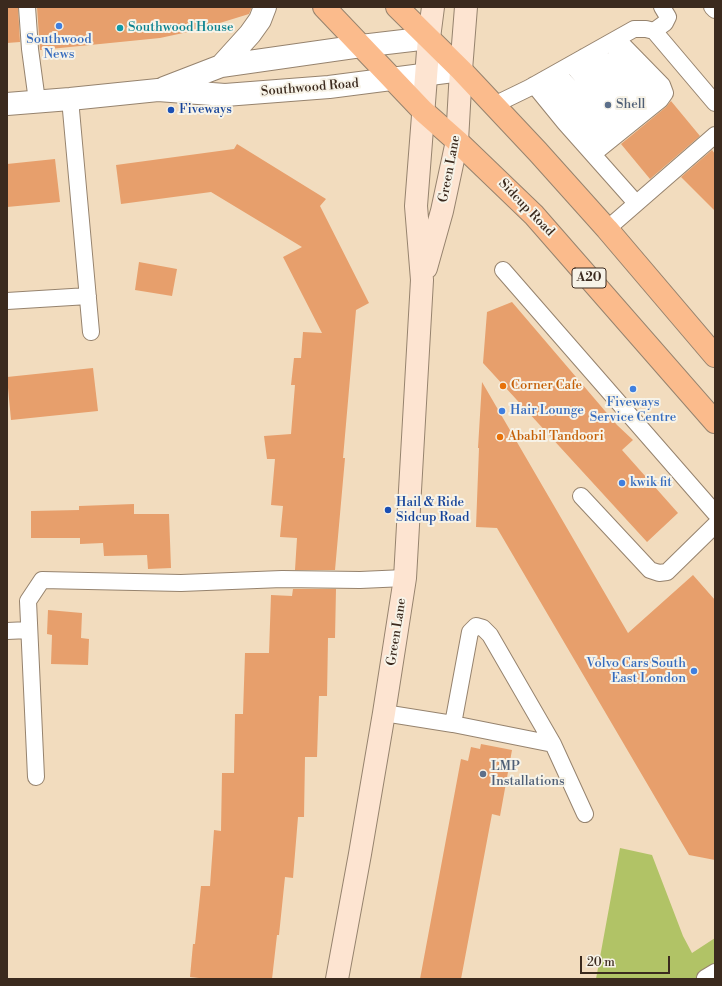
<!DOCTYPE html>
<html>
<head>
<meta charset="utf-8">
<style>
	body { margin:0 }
	#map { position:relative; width:722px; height:986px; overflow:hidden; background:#f2dcbe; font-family:"Libre Bodoni",serif }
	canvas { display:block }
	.frame { position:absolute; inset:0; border:8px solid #3b2a1e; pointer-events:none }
	.scale { position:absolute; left:580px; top:956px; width:90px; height:18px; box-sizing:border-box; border:2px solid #3b2a1e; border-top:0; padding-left:5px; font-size:12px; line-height:14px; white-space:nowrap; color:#3b2a1e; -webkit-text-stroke:3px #f7f3e8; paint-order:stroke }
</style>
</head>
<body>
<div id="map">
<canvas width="722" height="986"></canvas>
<div class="frame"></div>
<div class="scale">20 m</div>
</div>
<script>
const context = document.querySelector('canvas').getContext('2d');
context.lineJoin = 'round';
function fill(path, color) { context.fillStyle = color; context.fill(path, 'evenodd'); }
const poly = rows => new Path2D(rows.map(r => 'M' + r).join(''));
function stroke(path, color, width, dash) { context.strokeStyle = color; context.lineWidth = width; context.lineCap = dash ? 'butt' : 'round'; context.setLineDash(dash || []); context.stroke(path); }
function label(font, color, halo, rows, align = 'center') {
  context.font = font + ' "Libre Bodoni",serif'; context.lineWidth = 4; context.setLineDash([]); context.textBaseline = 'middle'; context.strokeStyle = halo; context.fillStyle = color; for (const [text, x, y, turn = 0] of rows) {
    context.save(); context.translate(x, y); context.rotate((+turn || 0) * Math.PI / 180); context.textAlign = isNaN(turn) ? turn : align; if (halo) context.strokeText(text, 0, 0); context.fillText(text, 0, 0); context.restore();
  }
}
fill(poly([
	[620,848,652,855,683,936,692,953,715,938,715,979,596,979]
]), '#b1c366');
fill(poly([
	[7,7,18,7,20,42,7,43],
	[37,7,252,7,249,14,197,30,160,38,40,50],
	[671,101,700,136,650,179,621,144,666,107],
	[237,144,326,199,320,206,369,303,356,310,343,458,345,458,335,570,295,570,297,538,280,537,283,506,271,505,275,459,267,459,264,436,291,434,295,385,291,385,294,358,301,358,303,332,322,333,283,257,302,247,211,192,121,204,116,165,234,149],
	[712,150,715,154,715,211,681,177],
	[55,159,60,202,7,207,7,164],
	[139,262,177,269,172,296,135,290],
	[512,302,617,425,633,440,622,450,678,513,647,542,483,363,487,312],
	[93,368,98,411,11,420,7,377],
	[482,382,628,633,693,575,715,600,715,860,689,855,497,528,476,527,479,448,478,448],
	[134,504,134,514,169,514,171,568,148,569,147,555,104,556,103,543,80,544,80,538,31,538,31,511,79,510,79,506],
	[293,589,336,589,335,638,328,638,327,696,319,696,317,757,305,757,304,817,298,817,293,878,285,877,279,935,277,935,272,979,208,979,190,977,193,944,195,944,201,886,210,886,214,830,221,831,222,773,234,773,235,714,243,714,245,653,269,653,271,595,292,596],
	[48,610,82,613,81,638,89,639,88,665,51,664,52,635,47,634],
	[481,744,512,750,500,816,492,814,461,979,420,979,461,759,468,761,471,747,480,749]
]), '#e79f6c');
const service = poly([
	[27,7,30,49,37,101],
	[712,7,715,10],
	[654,31,665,23,668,17,662,7],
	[595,51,648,109],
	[616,52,660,100],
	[584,57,638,117],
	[572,65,626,127],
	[557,73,615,136],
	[545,79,604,145],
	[534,85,565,123,636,203],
	[70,99,91,332],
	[494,105,529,88,634,29,646,29,654,31,715,103],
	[593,154,660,100,665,93,662,85,617,39],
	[607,229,715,135],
	[503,270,715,513],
	[7,301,88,296],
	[581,496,650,570,659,573,667,572,715,525],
	[7,631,29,630],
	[384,713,453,724,470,632,476,626,483,628,490,635,553,744,585,814],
	[453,724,553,744],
	[36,777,28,601,42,580,181,583,282,579,360,580,405,578],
	[705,978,715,972]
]);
const tertiary = poly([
	[221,66,250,34,260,20,265,7],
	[164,88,221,66,361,46,429,38],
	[7,104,70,99,158,90,225,95,329,87,461,70]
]);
const secondary = poly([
	[426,268,442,211,457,141,461,70,466,7],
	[337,979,360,854,384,713,405,578,422,280,416,206,429,38,433,7]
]);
const trunk = poly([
	[324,7,423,111,457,141,534,215,715,422],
	[397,7,461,70,538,152,607,229,715,356]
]);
stroke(service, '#96836e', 18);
stroke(tertiary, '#96836e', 24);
stroke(secondary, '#96836e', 24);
stroke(trunk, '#96836e', 24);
stroke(service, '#fff', 16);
stroke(tertiary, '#fff', 22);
stroke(secondary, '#fde4d1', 22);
stroke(trunk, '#fbbb8c', 22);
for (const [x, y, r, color] of [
	[59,26,4,"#3f7fe0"],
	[120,28,4,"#0f9aa8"],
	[608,105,4,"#5c6f8a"],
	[171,110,4,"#1a4fb4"],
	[503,386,4,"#e8710a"],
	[633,389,4,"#3f7fe0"],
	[502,411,4,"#3f7fe0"],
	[500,437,4,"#e8710a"],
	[622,483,4,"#3f7fe0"],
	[388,510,4,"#1a4fb4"],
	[694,671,4,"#3f7fe0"],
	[483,774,4,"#5c6f8a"]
]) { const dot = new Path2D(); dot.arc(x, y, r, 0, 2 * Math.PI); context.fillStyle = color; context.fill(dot); stroke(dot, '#f7f3e8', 1.5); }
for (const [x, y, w] of [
	[589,278,34]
]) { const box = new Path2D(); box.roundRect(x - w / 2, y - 10, w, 20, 3); context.fillStyle = '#f7f3e8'; context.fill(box); stroke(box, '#3b2a1e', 1); }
label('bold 12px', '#3b2a1e', null, [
	["A20",589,278]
]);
label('13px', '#0d838f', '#f7f3e8', [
	["Southwood House",128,28]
], 'left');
label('13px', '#366cbe', '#f7f3e8', [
	["Southwood",59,40],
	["News",59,55],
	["Fiveways",633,403],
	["Service Centre",633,418],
	["Hair Lounge",510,411,"left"],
	["kwik fit",630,483,"left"],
	["Volvo Cars South",686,664,"right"],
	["East London",686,679,"right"]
]);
label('13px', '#3b2a1e', '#f7f3e8', [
	["Southwood Road",310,88,-5],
	["Green Lane",450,169,-79],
	["Sidcup Road",526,208,46],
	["Green Lane",397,632,-81]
]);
label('13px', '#4e5e75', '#f7f3e8', [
	["Shell",616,105],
	["LMP",491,767],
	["Installations",491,782]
], 'left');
label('13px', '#164399', '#f7f3e8', [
	["Fiveways",179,110],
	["Hail & Ride",396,503],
	["Sidcup Road",396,518]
], 'left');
label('13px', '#c56008', '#f7f3e8', [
	["Corner Cafe",511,386],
	["Ababil Tandoori",508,437]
], 'left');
</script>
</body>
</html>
